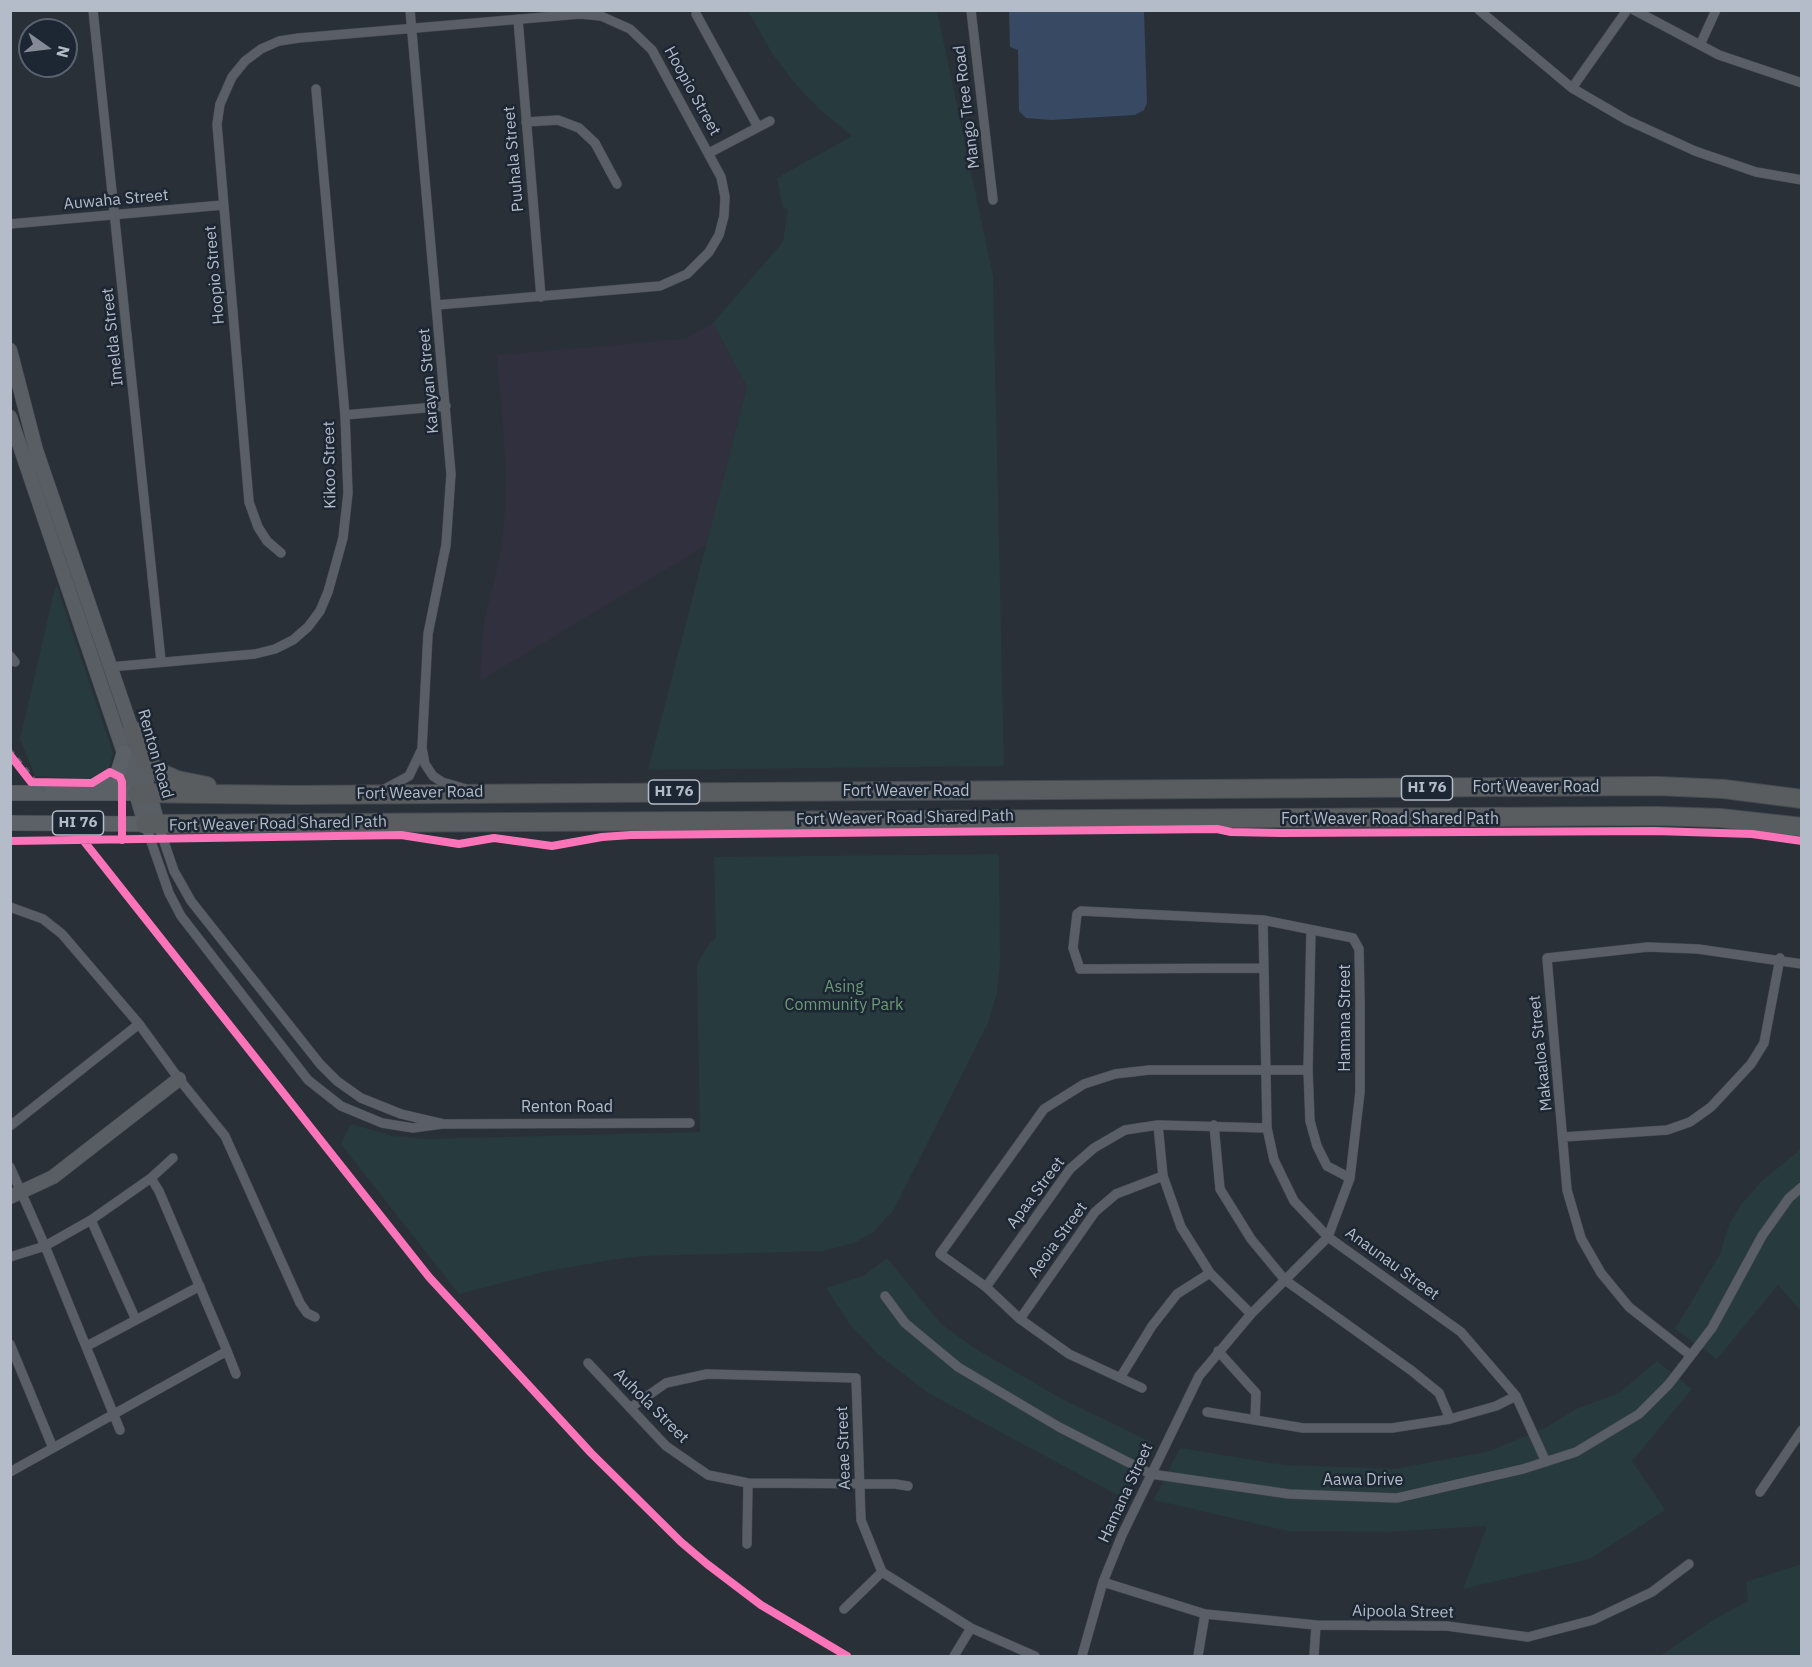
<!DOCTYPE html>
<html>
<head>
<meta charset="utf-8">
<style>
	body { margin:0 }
	#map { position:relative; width:1812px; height:1667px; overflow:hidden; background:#2a3038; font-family:"IBM Plex Sans",sans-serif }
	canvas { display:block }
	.frame { position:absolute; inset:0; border:12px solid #b4bcc9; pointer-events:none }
	.north { position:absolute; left:18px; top:18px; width:60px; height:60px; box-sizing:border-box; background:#1d2633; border:2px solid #59626f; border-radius:50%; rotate:104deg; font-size:16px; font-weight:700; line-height:24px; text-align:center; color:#b4bcc9 }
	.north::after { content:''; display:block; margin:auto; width:21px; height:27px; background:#848b96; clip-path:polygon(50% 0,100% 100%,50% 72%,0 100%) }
</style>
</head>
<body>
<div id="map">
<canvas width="1812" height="1667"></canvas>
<div class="frame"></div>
<div class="north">N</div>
</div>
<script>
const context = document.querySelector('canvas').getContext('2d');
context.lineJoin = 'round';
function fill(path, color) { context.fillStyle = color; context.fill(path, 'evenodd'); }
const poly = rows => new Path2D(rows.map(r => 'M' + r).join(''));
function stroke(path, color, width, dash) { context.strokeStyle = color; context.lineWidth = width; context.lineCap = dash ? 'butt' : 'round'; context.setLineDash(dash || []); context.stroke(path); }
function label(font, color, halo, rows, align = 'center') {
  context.font = font + ' "IBM Plex Sans",sans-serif'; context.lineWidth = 5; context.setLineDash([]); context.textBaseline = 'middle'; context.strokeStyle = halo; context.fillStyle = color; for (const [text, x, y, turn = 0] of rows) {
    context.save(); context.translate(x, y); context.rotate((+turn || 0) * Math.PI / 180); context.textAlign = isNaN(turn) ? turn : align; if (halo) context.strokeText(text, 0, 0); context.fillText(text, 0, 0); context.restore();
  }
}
fill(poly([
	[713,323,747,387,707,545,480,681,484,621,500,556,505,510,506,467,497,355,685,339]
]), '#31303e');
fill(poly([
	[748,11,937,11,993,276,1004,766,648,770,747,387,713,323,783,242,788,209,783,208,777,178,852,136,819,109,793,81,772,53],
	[56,584,113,753,109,768,94,779,35,776,20,739],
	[999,854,1000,962,997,993,988,1023,893,1211,872,1233,854,1243,823,1251,644,1256,611,1260,543,1272,459,1294,341,1144,351,1124,393,1136,426,1139,700,1132,697,971,698,963,709,944,716,938,714,857],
	[1801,1149,1801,1311,1778,1285,1717,1359,1675,1329,1720,1254,1729,1225,1742,1203,1763,1180],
	[887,1258,941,1324,976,1349,1062,1399,1151,1442,1125,1499,928,1393,879,1355,851,1326,826,1288,863,1276],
	[1657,1361,1692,1389,1632,1461,1665,1510,1590,1559,1463,1589,1487,1526,1388,1532,1288,1531,1154,1500,1180,1448,1284,1465,1395,1469,1490,1451,1545,1428,1576,1409,1619,1393],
	[1801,1564,1801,1656,1660,1656,1713,1620,1748,1601,1746,1582]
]), '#273a3e');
fill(poly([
	[1009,11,1144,11,1147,103,1144,110,1135,115,1051,120,1026,118,1019,111,1018,50,1010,47]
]), '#384963');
const street = poly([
	[93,10,161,661],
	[410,10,451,474,446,545,428,634,422,748,425,764,433,776,442,782,466,789],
	[971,10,993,200],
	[1479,10,1572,88,1627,120,1695,151,1756,172,1802,180],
	[1634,10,1719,55,1802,83],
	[696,14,758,127],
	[518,19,541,297],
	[1700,45,1716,10],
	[1572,88,1627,10],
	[526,122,558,120,579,128,595,143,617,184],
	[709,153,770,121],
	[10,224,223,205],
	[345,415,446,406],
	[281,553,267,541,258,527,249,502,217,124,220,104,232,77,245,61,261,49,279,41,299,38,580,14,601,16,630,29,652,50,721,177,725,197,724,216,719,235,709,252,687,274,660,286,437,305],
	[10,656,15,662],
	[110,667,255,654,275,649,293,640,308,627,320,611,328,592,343,538,348,493,345,415,316,89],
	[383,790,409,776,421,751],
	[145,824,169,893,181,916,308,1080,341,1106,382,1123,413,1128,442,1124],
	[158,824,174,871,191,901,320,1064,337,1081,361,1098,401,1114,444,1124,690,1123],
	[10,907,43,919,62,934,139,1024],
	[1263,920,1267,1128,1274,1160,1294,1201,1328,1237,1461,1332,1516,1396,1546,1462],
	[1311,930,1308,1070,1310,1121,1317,1146,1327,1166,1350,1178],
	[1158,1125,1163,1176,1181,1227,1210,1273,1251,1314],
	[1214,1125,1220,1189,1251,1239,1285,1280,1412,1371,1439,1393,1450,1419],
	[10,1126,139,1024,179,1079,225,1136,300,1303,307,1313,315,1317],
	[1564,1137,1667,1130,1690,1122,1711,1107,1751,1064,1764,1043,1780,958],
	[10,1167,45,1246,91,1220,151,1178,159,1191,227,1351,10,1472],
	[151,1178,173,1158],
	[91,1220,136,1320],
	[10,1257,45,1246,120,1430],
	[986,1287,1070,1169,1094,1148,1125,1130,1158,1125,1267,1128],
	[885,1296,905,1323,958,1367,1059,1427,1151,1474,1289,1494,1397,1498,1523,1469,1576,1452,1639,1414,1669,1384,1712,1328,1762,1236,1789,1198,1802,1187],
	[1020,1319,1095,1212,1116,1194,1163,1176],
	[10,1344,53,1448],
	[87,1346,200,1286],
	[227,1351,236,1374],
	[1218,1351,1256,1393,1255,1420],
	[1690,1355,1629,1307,1601,1273,1581,1238,1567,1190,1547,958,1648,947,1698,949,1802,964],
	[588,1363,666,1446,708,1475,748,1483,895,1484,908,1486],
	[1120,1378,1152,1326,1177,1294,1210,1273],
	[1142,1388,1069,1354,1020,1319,986,1287,940,1254,1044,1109,1084,1084,1115,1074,1149,1070,1308,1070],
	[630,1408,666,1383,707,1374,856,1378,861,1520,882,1572,971,1628,1035,1656],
	[1207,1412,1303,1428,1392,1428,1450,1419,1496,1406,1516,1396],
	[1760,1492,1802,1430],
	[747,1544,748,1483],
	[1103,1582,1205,1614,1316,1625,1447,1626,1528,1637,1593,1620,1652,1592,1689,1564],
	[844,1609,882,1572],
	[954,1656,971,1628],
	[1082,1656,1103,1582,1122,1535,1199,1376,1251,1314,1328,1237,1350,1178,1360,1092,1360,999,1359,949,1353,938,1263,920,1081,911,1077,914,1073,948,1080,969,1264,968],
	[1198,1656,1205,1614],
	[1314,1656,1316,1625]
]);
const secondary = poly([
	[10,350,36,450,132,730,158,824],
	[10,417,124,753,145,824],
	[10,1197,53,1177,179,1079]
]);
const primary = poly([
	[92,792,110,783,117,776,124,753],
	[10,793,137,793],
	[10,823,145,824]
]);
const highway = poly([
	[132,730,145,758,156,771,177,780,207,786],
	[137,793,294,795,1657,786,1724,789,1802,799],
	[145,824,1658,816,1720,818,1802,827]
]);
stroke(street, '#484c53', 10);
stroke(secondary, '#484c53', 15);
stroke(primary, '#484c55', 16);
stroke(highway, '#474c53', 20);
stroke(street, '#5a5e66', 9);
stroke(secondary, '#595d64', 14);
stroke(primary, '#5c6168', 15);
stroke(highway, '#5a5d60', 18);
stroke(poly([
	[10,749,46,793]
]), '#595d64', 3, [6, 6]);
stroke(poly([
	[10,755,31,782,92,783,110,772,120,777,122,782,122,840],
	[83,840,429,1277,591,1453,681,1542,707,1564,761,1605,847,1656],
	[10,841,401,835,459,844,494,838,552,846,602,837,631,835,1217,829,1231,832,1281,833,1655,831,1752,834,1802,841]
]), '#fb73b8', 8);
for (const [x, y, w] of [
	[1427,788,51],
	[674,792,51],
	[78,823,51]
]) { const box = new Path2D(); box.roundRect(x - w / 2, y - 12, w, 24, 4.5); context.fillStyle = '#1d2633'; context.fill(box); stroke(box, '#b4bcc9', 1.5); }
label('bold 15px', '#b4bcc9', null, [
	["HI 76",1427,788],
	["HI 76",674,792],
	["HI 76",78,823]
]);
label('16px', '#b4bcc9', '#1d2633', [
	["Hoopio Street",692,91,61],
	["Mango Tree Road",967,107,-97],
	["Puuhala Street",514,159,-95],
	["Auwaha Street",116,200,-5],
	["Hoopio Street",215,275,-95],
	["Imelda Street",113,337,-96],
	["Karayan Street",429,381,-95],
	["Kikoo Street",330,465,-91],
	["Renton Road",155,754,74],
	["Fort Weaver Road",1536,787],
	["Fort Weaver Road",906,791],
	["Fort Weaver Road",420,793,-1],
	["Fort Weaver Road Shared Path",905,818,-1],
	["Fort Weaver Road Shared Path",1390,819],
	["Fort Weaver Road Shared Path",278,824,-1],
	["Hamana Street",1345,1018,-90],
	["Makaaloa Street",1541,1053,-96],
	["Renton Road",567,1107],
	["Apaa Street",1036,1193,-53],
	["Aeoia Street",1058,1240,-54],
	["Anaunau Street",1392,1264,36],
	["Auhola Street",651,1406,45],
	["Aeae Street",844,1448,-92],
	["Aawa Drive",1363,1480],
	["Hamana Street",1126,1493,-65],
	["Aipoola Street",1403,1612,1]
]);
label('16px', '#6b9a76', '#1d2633', [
	["Asing",844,987],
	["Community Park",844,1005]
]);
</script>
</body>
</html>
